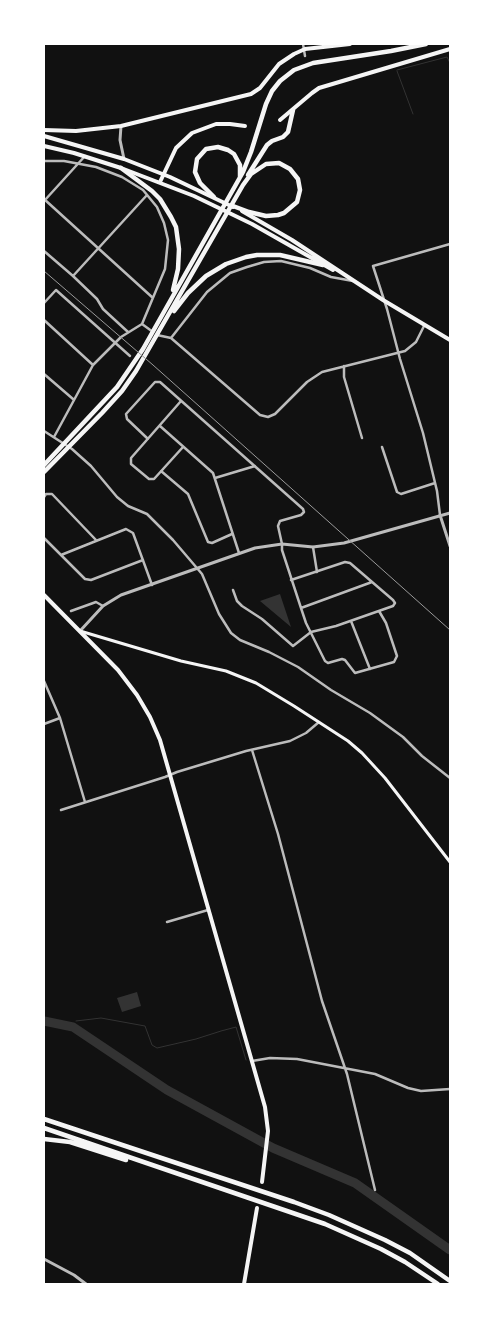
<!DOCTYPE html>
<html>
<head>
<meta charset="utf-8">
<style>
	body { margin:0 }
	#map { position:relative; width:494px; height:1328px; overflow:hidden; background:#111; font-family:"Exo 2",sans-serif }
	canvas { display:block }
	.frame { position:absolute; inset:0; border:45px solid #fff; pointer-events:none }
</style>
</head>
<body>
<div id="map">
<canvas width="494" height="1328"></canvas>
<div class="frame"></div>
</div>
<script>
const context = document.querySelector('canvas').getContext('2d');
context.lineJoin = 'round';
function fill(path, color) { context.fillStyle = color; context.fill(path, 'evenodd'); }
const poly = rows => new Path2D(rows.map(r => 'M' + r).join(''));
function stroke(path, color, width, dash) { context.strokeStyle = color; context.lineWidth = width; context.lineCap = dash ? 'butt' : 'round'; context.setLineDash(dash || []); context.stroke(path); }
fill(poly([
	[280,594,291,627,260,601],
	[137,992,141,1006,122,1012,117,998]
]), '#333');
stroke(poly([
	[397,70,447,57,450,63],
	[397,71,413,114],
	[76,1021,101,1018,145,1026,152,1045,157,1048,196,1039,221,1031,236,1027,246,1060],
	[64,1025,73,1027]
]), '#333', 1);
stroke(poly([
	[44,1021,73,1027,167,1090,273,1148,355,1183,450,1250]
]), '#333', 9);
stroke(poly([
	[303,44,305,56],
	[44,161,64,161,96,167,122,177,143,190,157,207,164,223,168,240,165,269,142,324,121,337,93,365,54,437],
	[44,199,153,298],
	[45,200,85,156],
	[44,251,73,276,97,299,103,309,128,332],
	[73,276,147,195],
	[44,303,56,290,130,356],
	[44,320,93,365],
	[142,324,153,332],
	[157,335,171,338,260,415,268,417,275,414,307,382,322,372,405,351,416,342,424,326],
	[171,338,207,292,230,273,247,267,264,262,281,261,310,268,331,277,353,281],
	[344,366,344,377,362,438],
	[44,374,73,399],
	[181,401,131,458,131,464,149,479,154,479,183,447],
	[160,426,213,473,239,553],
	[44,431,72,449,91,466,117,497,128,506,147,514,173,540,202,574,219,614,231,633,240,640,269,652,298,667,331,690,370,713,403,737,422,756,450,778],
	[148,439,127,419,126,414,155,382,160,382,303,509,304,512,301,515,280,521,278,526,282,544,282,550,301,608,306,623,325,661,328,663,342,659,345,660,355,673,394,662,397,656,386,623,379,611],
	[382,447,397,492,401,494,435,483],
	[161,471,188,494,208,542,212,543,232,534],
	[215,478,255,466],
	[44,497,46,494,52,494,96,540],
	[440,515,437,491,423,433,400,359,387,309,373,266,450,244],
	[44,538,85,579,91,580,143,560],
	[313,547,317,572],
	[61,555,126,529,133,533,152,585],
	[233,590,237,601,242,606,262,619,293,646,311,632,336,626,393,606,395,603,393,600,350,563,345,562,291,580],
	[301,608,372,582],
	[71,611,96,602,103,606],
	[351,621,370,669],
	[44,681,60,718,85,802],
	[44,724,60,718],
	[252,750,278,834,322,1001,347,1074,375,1190],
	[61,810,165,777,177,772,246,751,290,741,306,733,319,722],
	[167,922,208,910],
	[252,1061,270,1058,297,1059,375,1074,408,1088,421,1091,450,1089]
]), '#bcbcbc', 2.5);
stroke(poly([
	[121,126,120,140,124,159],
	[440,515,450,546],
	[80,631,103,606,121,595,255,548,282,544,313,547,344,543,450,513],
	[44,1259,74,1275,86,1284]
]), '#bcbcbc', 3);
stroke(poly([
	[80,631,181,661,226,671,256,683,294,706,348,741,362,753,385,778,450,862]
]), '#f5f5f5', 3);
stroke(poly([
	[44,595,118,670,137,695,150,717,160,740,265,1107,268,1131,262,1182],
	[244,1284,257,1208]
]), '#f5f5f5', 4);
stroke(poly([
	[280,120,312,93,319,88,450,49],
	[44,130,76,131,121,126,251,94,260,88,279,64,294,54,305,49,350,44],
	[44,136,124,159,170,177,233,207],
	[44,146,74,153,121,168,194,196,252,224,333,270],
	[160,182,176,148,192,133,216,124,230,124,245,126],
	[242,211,292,240,383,300,450,340]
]), '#f5f5f5', 4);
stroke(poly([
	[121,168,152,191,160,199,171,217,176,227,179,249,178,269,173,290],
	[248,175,267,145,272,141,283,137,288,132,293,110],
	[214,197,200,183,195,172,197,159,206,149,218,147,228,150,234,154,240,165,240,177],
	[174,311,188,293,206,276,226,264,246,257,257,255,280,255,323,265],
	[44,465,117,387,143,349,243,172,251,152,266,104,272,91,280,81,294,70,313,63,391,51,426,44],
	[44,472,102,413,122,391,136,371,243,185,251,174,266,164,279,163,290,169,298,179,300,190,297,202,284,213,278,215,266,216,249,212,233,206],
	[44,1119,294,1202,329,1215,385,1240,410,1253,450,1281],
	[44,1128,325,1224,381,1249,405,1262,438,1284],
	[44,1139,70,1142,126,1160]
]), '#f5f5f5', 4.5);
stroke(poly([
	[44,271,153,365,450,630]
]), '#9a9a9a', 1);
</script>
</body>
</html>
